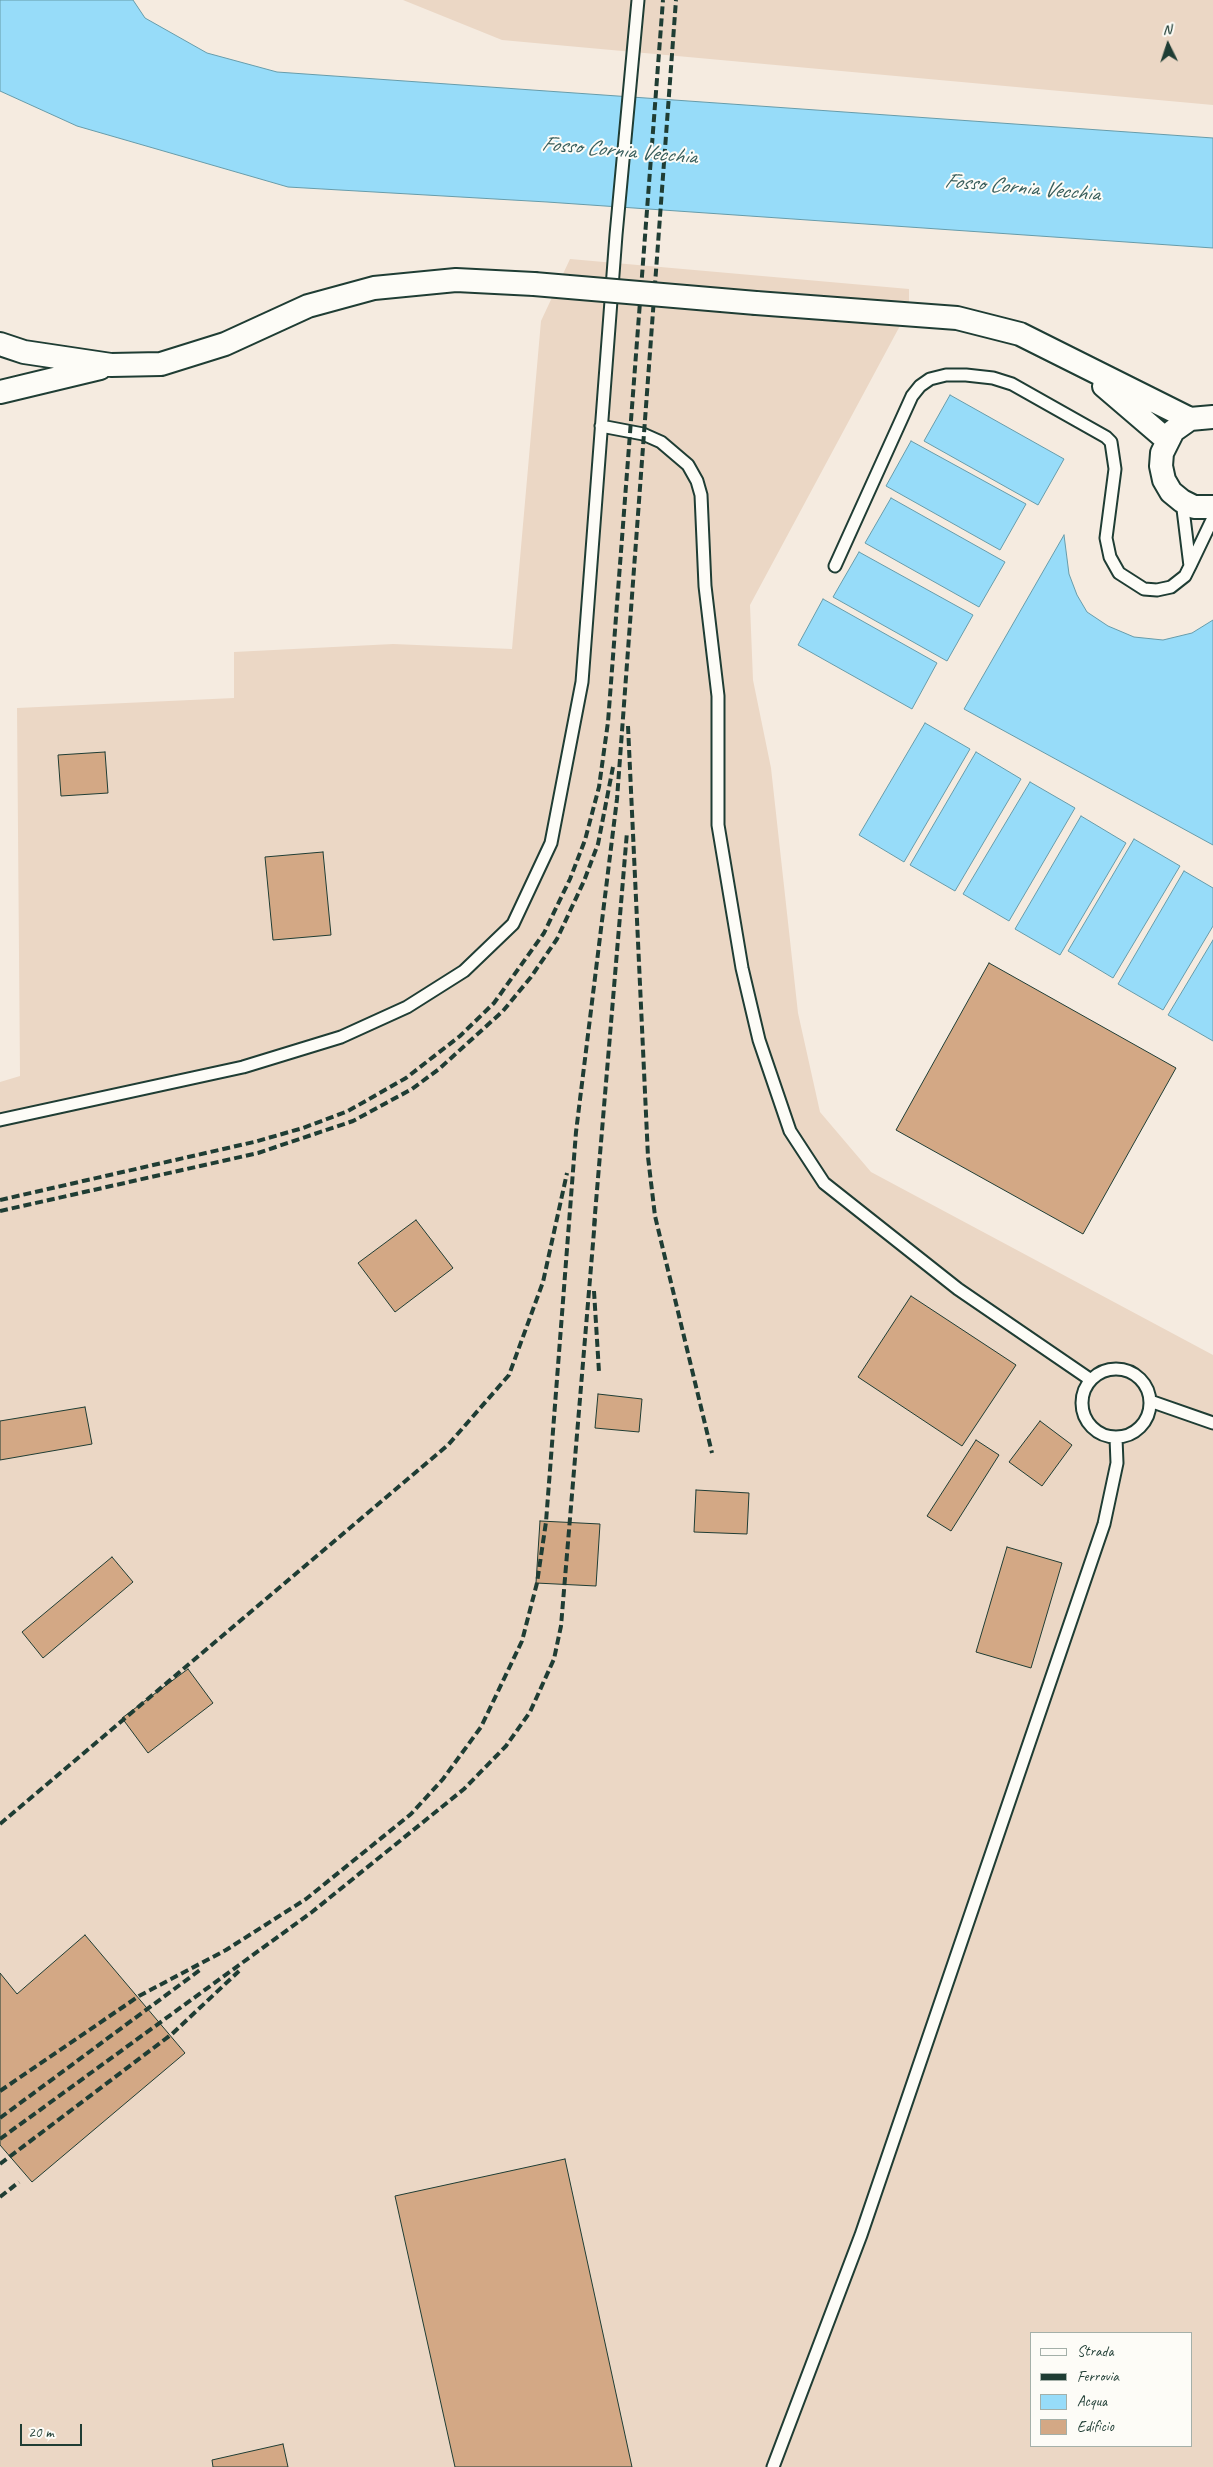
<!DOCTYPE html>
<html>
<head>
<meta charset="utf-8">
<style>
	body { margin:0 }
	#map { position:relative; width:1213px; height:2467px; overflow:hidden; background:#f5ebe0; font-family:Caveat,sans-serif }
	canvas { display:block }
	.legend { position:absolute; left:1030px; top:2332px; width:162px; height:115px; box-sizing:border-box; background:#fdfcf7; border:1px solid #a4b0a9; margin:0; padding:6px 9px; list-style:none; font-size:15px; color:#1f3d34 }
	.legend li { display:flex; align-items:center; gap:10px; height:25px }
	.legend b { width:25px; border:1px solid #a4b0a9 }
	.north { position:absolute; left:1143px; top:20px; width:50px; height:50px; -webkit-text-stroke:4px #fdfcf7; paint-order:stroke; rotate:356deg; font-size:14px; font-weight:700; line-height:20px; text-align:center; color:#1f3d34 }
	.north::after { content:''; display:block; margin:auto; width:18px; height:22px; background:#1f3d34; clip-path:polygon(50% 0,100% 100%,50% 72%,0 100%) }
	.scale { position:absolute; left:20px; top:2424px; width:62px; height:22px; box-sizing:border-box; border:2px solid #1f3d34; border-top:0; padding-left:6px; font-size:15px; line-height:18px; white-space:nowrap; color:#1f3d34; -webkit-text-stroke:4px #fdfcf7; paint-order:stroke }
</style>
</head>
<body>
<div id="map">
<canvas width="1213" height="2467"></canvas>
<ul class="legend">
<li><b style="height:6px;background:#fdfcf7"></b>Strada</li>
<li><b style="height:6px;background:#1f3d34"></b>Ferrovia</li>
<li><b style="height:14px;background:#97dcf9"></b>Acqua</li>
<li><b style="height:14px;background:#d3a885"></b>Edificio</li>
</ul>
<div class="north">N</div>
<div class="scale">20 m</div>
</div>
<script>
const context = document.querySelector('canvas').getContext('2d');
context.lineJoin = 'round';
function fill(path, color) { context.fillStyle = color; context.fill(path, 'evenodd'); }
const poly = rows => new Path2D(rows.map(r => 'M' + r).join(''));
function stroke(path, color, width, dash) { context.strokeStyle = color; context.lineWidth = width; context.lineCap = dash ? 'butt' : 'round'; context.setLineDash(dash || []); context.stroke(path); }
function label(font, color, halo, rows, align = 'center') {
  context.font = font + ' Caveat,sans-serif'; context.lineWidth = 4; context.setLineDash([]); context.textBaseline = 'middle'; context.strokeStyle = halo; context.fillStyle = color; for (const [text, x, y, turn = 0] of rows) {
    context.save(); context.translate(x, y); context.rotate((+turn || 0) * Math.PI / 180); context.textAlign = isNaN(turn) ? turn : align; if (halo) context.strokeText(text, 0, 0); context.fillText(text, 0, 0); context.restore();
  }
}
fill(poly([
	[403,0,1213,0,1213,105,502,40],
	[570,259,909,289,909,309,750,605,753,680,771,768,798,1013,820,1112,871,1172,1213,1355,1213,2467,0,2467,0,1082,20,1076,17,708,234,698,234,652,393,644,512,649,541,321],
	[1032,2333,1192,2333,1192,2446,1032,2446]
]), '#ebd7c5');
const water = poly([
	[0,0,133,0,145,18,207,53,277,72,1213,138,1213,248,547,202,288,187,77,126,0,91,0,0],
	[950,395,1064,459,1038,505,924,441,950,395],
	[911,441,1026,504,1000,550,886,486,911,441],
	[891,498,1005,562,979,607,865,543,891,498],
	[1064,535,1069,574,1077,595,1087,612,1108,626,1134,637,1163,640,1192,633,1213,620,1213,845,964,709,1064,535],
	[859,552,973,615,947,661,833,597,859,552],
	[823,599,937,663,912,709,798,645,823,599],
	[925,723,970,749,904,862,859,835,925,723],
	[976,752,1021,779,955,891,910,865,976,752],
	[1030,782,1075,808,1009,921,963,894,1030,782],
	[1081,816,1126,843,1060,955,1015,929,1081,816],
	[1134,839,1180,866,1113,978,1068,951,1134,839],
	[1184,871,1213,888,1213,926,1163,1010,1118,984,1184,871],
	[1213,940,1213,1041,1168,1015,1213,940]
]);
fill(water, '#97dcf9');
stroke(water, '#679caa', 1);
const building = poly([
	[105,752,108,793,61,796,58,755,105,752],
	[323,852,331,935,273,940,265,857,323,852],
	[989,963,1176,1068,1083,1234,896,1130,989,963],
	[416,1220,453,1268,395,1312,358,1263,416,1220],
	[911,1296,1016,1365,962,1446,858,1377,911,1296],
	[598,1394,642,1399,639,1432,595,1428,598,1394],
	[85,1407,92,1444,0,1460,0,1421,85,1407],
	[1040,1421,1072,1445,1042,1486,1009,1462,1040,1421],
	[976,1440,999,1455,951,1531,927,1516,976,1440],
	[696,1490,749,1493,747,1534,694,1532,696,1490],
	[540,1521,600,1524,596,1586,536,1583,540,1521],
	[1007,1547,1062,1563,1031,1668,976,1652,1007,1547],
	[112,1557,133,1582,43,1658,22,1632,112,1557],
	[188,1669,213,1703,148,1753,122,1718,188,1669],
	[85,1935,185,2053,32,2182,0,2145,0,1973,17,1994,85,1935],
	[565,2159,632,2467,455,2467,395,2196,565,2159],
	[283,2444,288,2467,213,2467,212,2460,283,2444]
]);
fill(building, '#d3a885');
stroke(building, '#1f3d34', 1);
const service = poly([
	[601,426,643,434,661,442,688,465,697,481,701,495,705,586,718,696,718,825,742,968,759,1040,790,1131,824,1183,958,1289,1091,1380],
	[1182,501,1190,566,1213,518],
	[835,566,912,396,920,386,930,379,946,375,966,375,993,378,1012,384,1106,437,1111,442,1115,469,1106,538,1110,557,1119,573,1144,589,1157,590,1171,587,1185,576,1190,566],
	[0,1120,243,1067,341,1037,407,1007,464,971,513,924,551,843,582,682,616,235,638,0],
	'1082 1403a34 34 0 1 1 68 0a34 34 0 1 1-68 0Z',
	[1150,1401,1213,1423],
	[773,2467,861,2235,1104,1524,1117,1463,1116,1438]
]);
const minor = poly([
	[756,303,957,318,1020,334,1190,419],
	[0,344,24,352,111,365,161,364,225,344,308,306,374,288,456,280,534,284],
	[1104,386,1167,440],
	[0,392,100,368],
	[1213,417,1190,419,1173,431,1162,453,1161,466,1164,480,1171,492,1182,501,1194,507,1213,507]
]);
stroke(service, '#1f3d34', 15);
stroke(minor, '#1f3d34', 26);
stroke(service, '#fdfcf7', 11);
stroke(minor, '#fdfcf7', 22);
stroke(poly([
	[628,726,648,1157,655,1216,712,1453],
	[0,1200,254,1142,303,1128,348,1111,406,1078,460,1036,494,1003,544,933,570,879,585,840,599,787,608,722,663,0],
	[0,1211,258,1153,353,1121,412,1089,439,1069,503,1011,531,977,557,939,584,881,598,844,613,767],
	[594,1226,627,832],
	[594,1291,599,1372],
	[0,1824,448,1445,509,1375,543,1282,567,1173],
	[0,2091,139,1996,226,1950,306,1899,411,1814,443,1779,481,1727,522,1641,537,1583,546,1522,576,1132,617,799,676,0],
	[0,2118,200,1970],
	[0,2139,312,1912,464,1789,506,1746,530,1712,554,1659,561,1626,595,1219],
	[0,2164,172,2034,239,1971],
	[0,2197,19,2182]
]), '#1f3d34', 4, [8, 4]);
const minorBridge = poly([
	[534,284,756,303]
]);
stroke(minorBridge, '#1f3d34', 26, []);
stroke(minorBridge, '#fdfcf7', 22);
label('italic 22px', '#375d5b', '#fdfcf7', [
	["Fosso Cornia Vecchia",619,151,5],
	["Fosso Cornia Vecchia",1022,188,5]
]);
</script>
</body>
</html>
